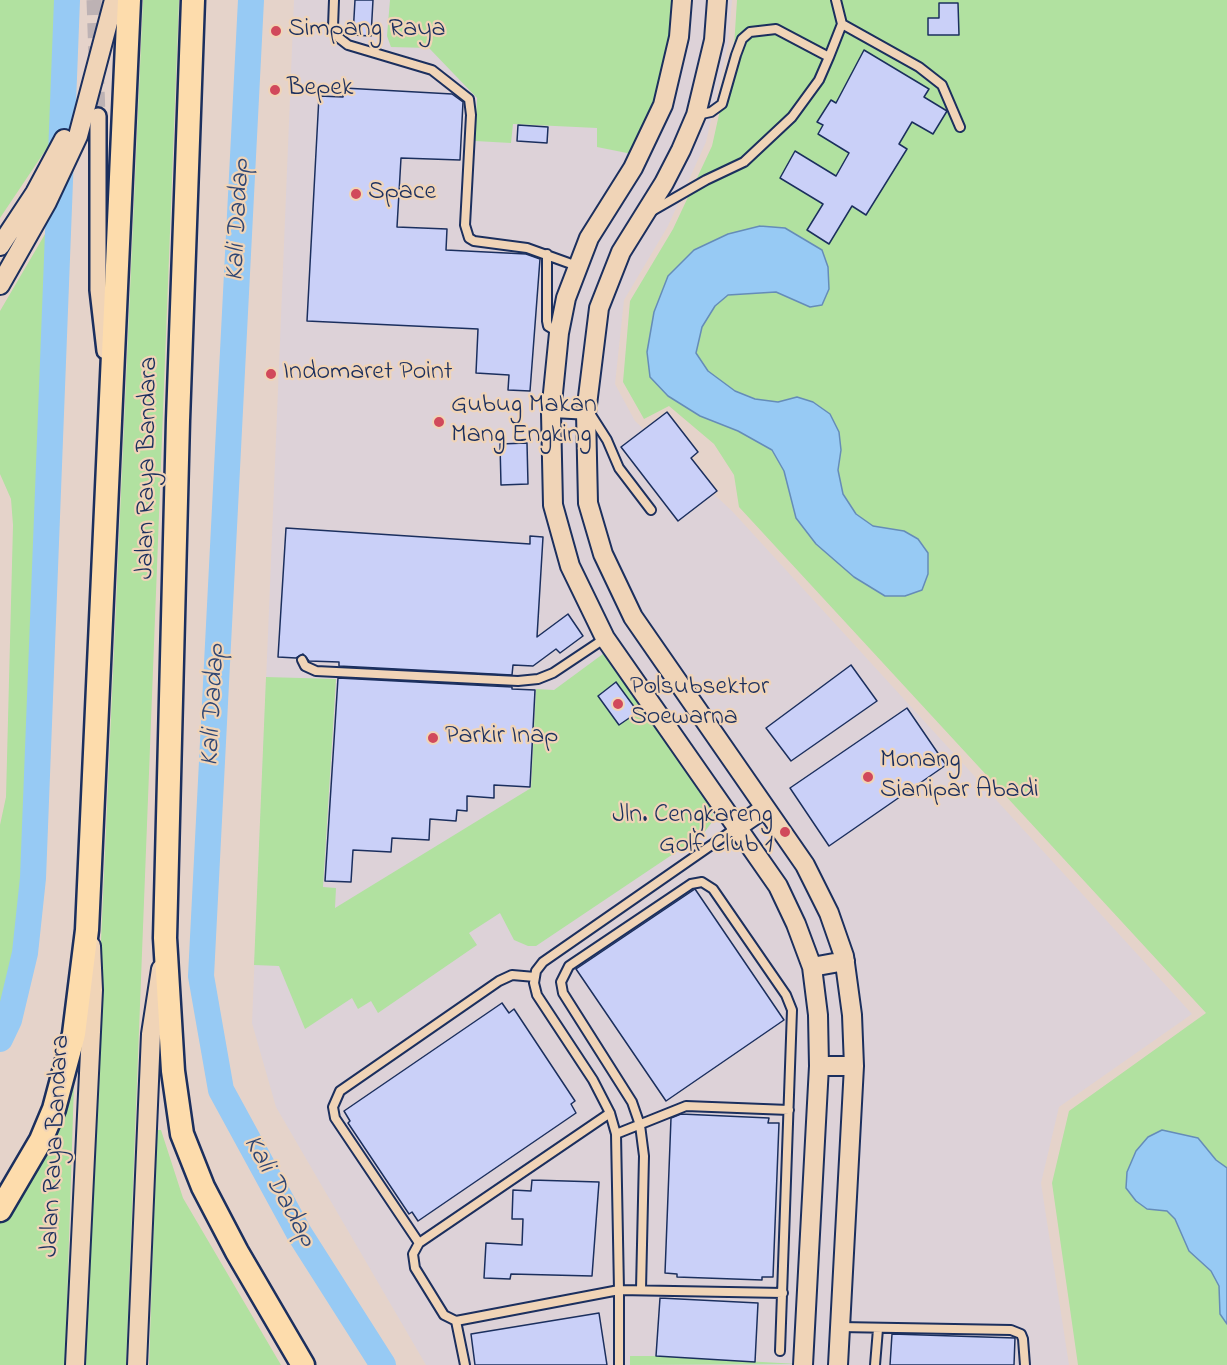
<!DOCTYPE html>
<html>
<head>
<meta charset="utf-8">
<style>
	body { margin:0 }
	canvas { display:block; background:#e5d3ca }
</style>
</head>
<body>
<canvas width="1227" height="1365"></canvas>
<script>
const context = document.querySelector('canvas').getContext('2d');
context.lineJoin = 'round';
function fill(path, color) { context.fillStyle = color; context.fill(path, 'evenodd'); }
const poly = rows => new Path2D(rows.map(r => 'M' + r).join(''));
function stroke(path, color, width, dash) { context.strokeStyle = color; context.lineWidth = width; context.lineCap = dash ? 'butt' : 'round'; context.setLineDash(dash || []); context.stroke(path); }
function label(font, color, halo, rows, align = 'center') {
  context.font = font + ' "Indie Flower",sans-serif'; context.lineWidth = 4.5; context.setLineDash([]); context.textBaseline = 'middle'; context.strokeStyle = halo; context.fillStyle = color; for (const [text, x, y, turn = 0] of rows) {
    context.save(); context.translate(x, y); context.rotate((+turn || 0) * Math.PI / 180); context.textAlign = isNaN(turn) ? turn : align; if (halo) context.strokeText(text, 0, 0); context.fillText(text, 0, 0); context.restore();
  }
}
fill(poly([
	[294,0,732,0,728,44,706,142,668,226,624,300,615,384,635,421,732,511,1192,1014,1059,1107,1041,1183,1069,1365,426,1365,276,1107,252,1023]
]), '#ddd2d8');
fill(poly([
	[0,0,57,0,51,142,0,218],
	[143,0,179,0,126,1365,82,1365],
	[390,0,674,0,672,26,657,102,632,154,597,147,597,128,513,124,511,143,475,141,477,98,429,48,391,47,387,36],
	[737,0,1227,0,1227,1365,1078,1365,1052,1183,1069,1111,1206,1013,739,507,734,475,714,444,669,406,644,419,623,382,630,301,673,229,712,146,734,47],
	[55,217,29,878,21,952,0,1029,0,825,6,797,13,525,11,499,0,474,0,311],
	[607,651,713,811,712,822,703,834,536,946,528,946,514,940,500,913,469,933,477,945,378,1013,371,1001,358,1009,352,998,305,1029,279,966,254,965,266,677,336,679,323,887,336,888,335,908,531,788,536,689,554,690],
	[74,1083,65,1365,0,1365,0,1223,57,1124],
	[157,1130,161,1130,183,1198,281,1365,149,1365],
	[630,1356,656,1356,798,1364,630,1365]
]), '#b1e1a0');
const water = poly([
	[760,226,785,228,822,250,828,267,829,289,822,305,810,307,776,292,728,295,715,306,702,327,696,353,708,371,735,391,755,399,778,402,797,397,813,402,830,414,839,432,841,450,838,470,843,494,856,514,873,526,904,531,918,539,928,553,928,574,922,590,905,596,885,596,854,577,816,544,796,518,784,471,772,450,738,431,700,416,668,396,650,377,647,352,654,312,668,276,694,250,728,234,760,226],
	[1162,1130,1198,1138,1216,1160,1227,1168,1227,1324,1220,1314,1219,1286,1211,1271,1189,1251,1175,1219,1167,1211,1147,1209,1136,1201,1126,1188,1127,1172,1136,1151,1148,1137,1162,1130]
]);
fill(water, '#97caf4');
stroke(water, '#658cb8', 1.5);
stroke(poly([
	[251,0,201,976,221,1090,299,1233,383,1365],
	[0,1039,9,1020,25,953,33,878,67,0]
]), '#97caf4', 26);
const building = poly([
	[355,0,373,0,371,36,353,35,355,0],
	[939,3,958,3,959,35,928,35,928,18,939,18,939,3],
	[864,50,929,89,924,97,947,111,933,134,912,122,899,144,907,149,866,215,852,206,829,244,807,230,823,204,780,178,795,151,836,176,849,153,818,134,823,125,817,122,831,100,836,103,864,50],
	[344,88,452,94,463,102,460,160,401,158,397,227,447,229,446,250,526,254,540,259,530,391,508,390,509,375,476,373,478,329,307,321,319,96,343,97,344,88],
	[518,125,548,127,547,143,517,141,518,125],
	[667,412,698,452,691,458,717,491,678,521,621,447,667,412],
	[527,443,528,484,501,485,500,444,527,443],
	[286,528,530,544,530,536,543,537,537,637,568,614,583,636,560,653,556,649,533,666,513,665,512,675,339,666,339,662,309,661,303,654,296,658,278,657,286,528],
	[851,665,877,701,791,761,766,728,851,665],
	[338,678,512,687,512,689,535,690,530,787,494,785,494,798,467,796,467,811,457,810,456,821,430,819,429,840,392,838,391,852,353,850,351,882,325,881,338,678],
	[616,682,638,712,619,725,598,696,616,682],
	[907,708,946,765,829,846,790,788,907,708],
	[695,889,784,1020,666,1101,576,969,695,889],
	[502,1003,509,1013,514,1009,575,1101,571,1104,576,1113,418,1221,412,1212,409,1214,348,1123,350,1121,344,1111,502,1003],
	[681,1114,769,1118,768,1123,779,1123,773,1277,762,1277,762,1280,677,1277,677,1274,665,1273,671,1118,681,1114],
	[532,1180,599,1182,592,1276,511,1274,510,1279,484,1278,486,1243,522,1245,523,1219,512,1219,513,1190,531,1191,532,1180],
	[660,1298,758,1303,755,1362,656,1356,660,1298],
	[599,1313,607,1365,475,1365,471,1334,599,1313],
	[892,1334,1015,1338,1014,1365,890,1365,892,1334]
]);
fill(building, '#cad0f8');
stroke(building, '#1b2f5e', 1.5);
stroke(poly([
	[94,0,98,116]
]), '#bdb2b4', 15, [15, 8]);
const service = poly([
	[334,0,333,27,339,38,348,45,432,70,469,99,471,115,465,225,469,238,474,241,527,248,577,266],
	[842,24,919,67,942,85,960,127],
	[697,115,711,112,722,104,736,55,742,39,750,32,776,29,829,57],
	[652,211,706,180,744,162,792,117,819,80,829,57,842,24,836,0],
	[547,254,547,321,548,326,558,332],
	[552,413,591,415,607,440,619,468,651,510],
	[302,660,305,666,316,671,518,681,538,679,553,673,604,639],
	[616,1134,686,1106,789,1110],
	[419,1243,610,1113],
	[641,1289,644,1156,640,1125,632,1102,563,993,561,982,569,966,691,884,702,882,713,889,786,995,792,1010,780,1351],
	[456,1321,619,1290,616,1134,610,1113,593,1080,537,995,534,983,536,971,543,962,736,828],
	[840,1327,1011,1330,1021,1334,1023,1339,1025,1365],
	[465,1365,456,1321,444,1315,415,1268,413,1254,419,1243,335,1118,333,1107,340,1091,499,981,512,975,535,977],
	[619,1365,619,1290,783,1293],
	[875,1365,878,1329]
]);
const minor = poly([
	[98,116,98,290,105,351]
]);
const tertiary = poly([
	[682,0,679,37,663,105,633,168,589,238,566,298,559,333,551,413,553,505,570,566,605,638,778,886,796,924,812,967,818,1015,819,1066,803,1365],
	[717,0,714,40,696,115,681,150,664,183,621,252,599,308,586,413,588,503,603,554,633,617,805,865,829,913,844,956,852,1015,854,1066,838,1365],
	[0,246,35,193,64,139],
	[0,285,47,202,78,136,114,0],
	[736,828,765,808],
	[812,967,845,961],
	[819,1066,854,1066],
	[75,1365,93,990,91,946],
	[137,1365,151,1034,161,969]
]);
const primary = poly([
	[193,0,178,420,165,938,173,1071,182,1134,203,1187,237,1252,303,1365],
	[0,1210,41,1140,54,1109,74,1034,87,930,129,0]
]);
stroke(service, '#1b2f5e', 12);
stroke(minor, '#1b2f5e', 20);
stroke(tertiary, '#1b2f5e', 22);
stroke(primary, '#1b2f5e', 27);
stroke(service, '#f0d4b7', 8);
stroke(minor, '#f0d4b7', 15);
stroke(tertiary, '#f0d4b7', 18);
stroke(primary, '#fddcac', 22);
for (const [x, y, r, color] of [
	[276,31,6,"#d1495b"],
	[275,90,6,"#d1495b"],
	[356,194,6,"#d1495b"],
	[271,374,6,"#d1495b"],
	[439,422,6,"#d1495b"],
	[618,704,6,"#d1495b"],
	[433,738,6,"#d1495b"],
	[868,777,6,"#d1495b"],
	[785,832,6,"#d1495b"]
]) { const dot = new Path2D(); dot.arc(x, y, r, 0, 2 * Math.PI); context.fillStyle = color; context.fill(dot); stroke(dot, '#f0d4b7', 2); }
label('26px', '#1b2f5e', '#f0d4b7', [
	["Simpang Raya",288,31],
	["Bepek",287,90],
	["Space",368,194],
	["Indomaret Point",283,374],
	["Gubug Makan",451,407],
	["Mang Engking",451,437],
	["Polsubsektor",630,689],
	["Soewarna",630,719],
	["Parkir Inap",445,738],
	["Monang",880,762],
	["Sianipar Abadi",880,792],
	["Jln. Cengkareng",773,817,"right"],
	["Golf Club 1",773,847,"right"]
], 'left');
label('26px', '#1b2f5e', '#f0d4b7', [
	["Jalan Raya Bandara",149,468,-89],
	["Jalan Raya Bandara",57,1146,-87]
]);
label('italic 27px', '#2e4674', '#f0d4b7', [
	["Kali Dadap",240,220,-87],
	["Kali Dadap",215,705,-87],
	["Kali Dadap",278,1192,61]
]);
</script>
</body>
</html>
